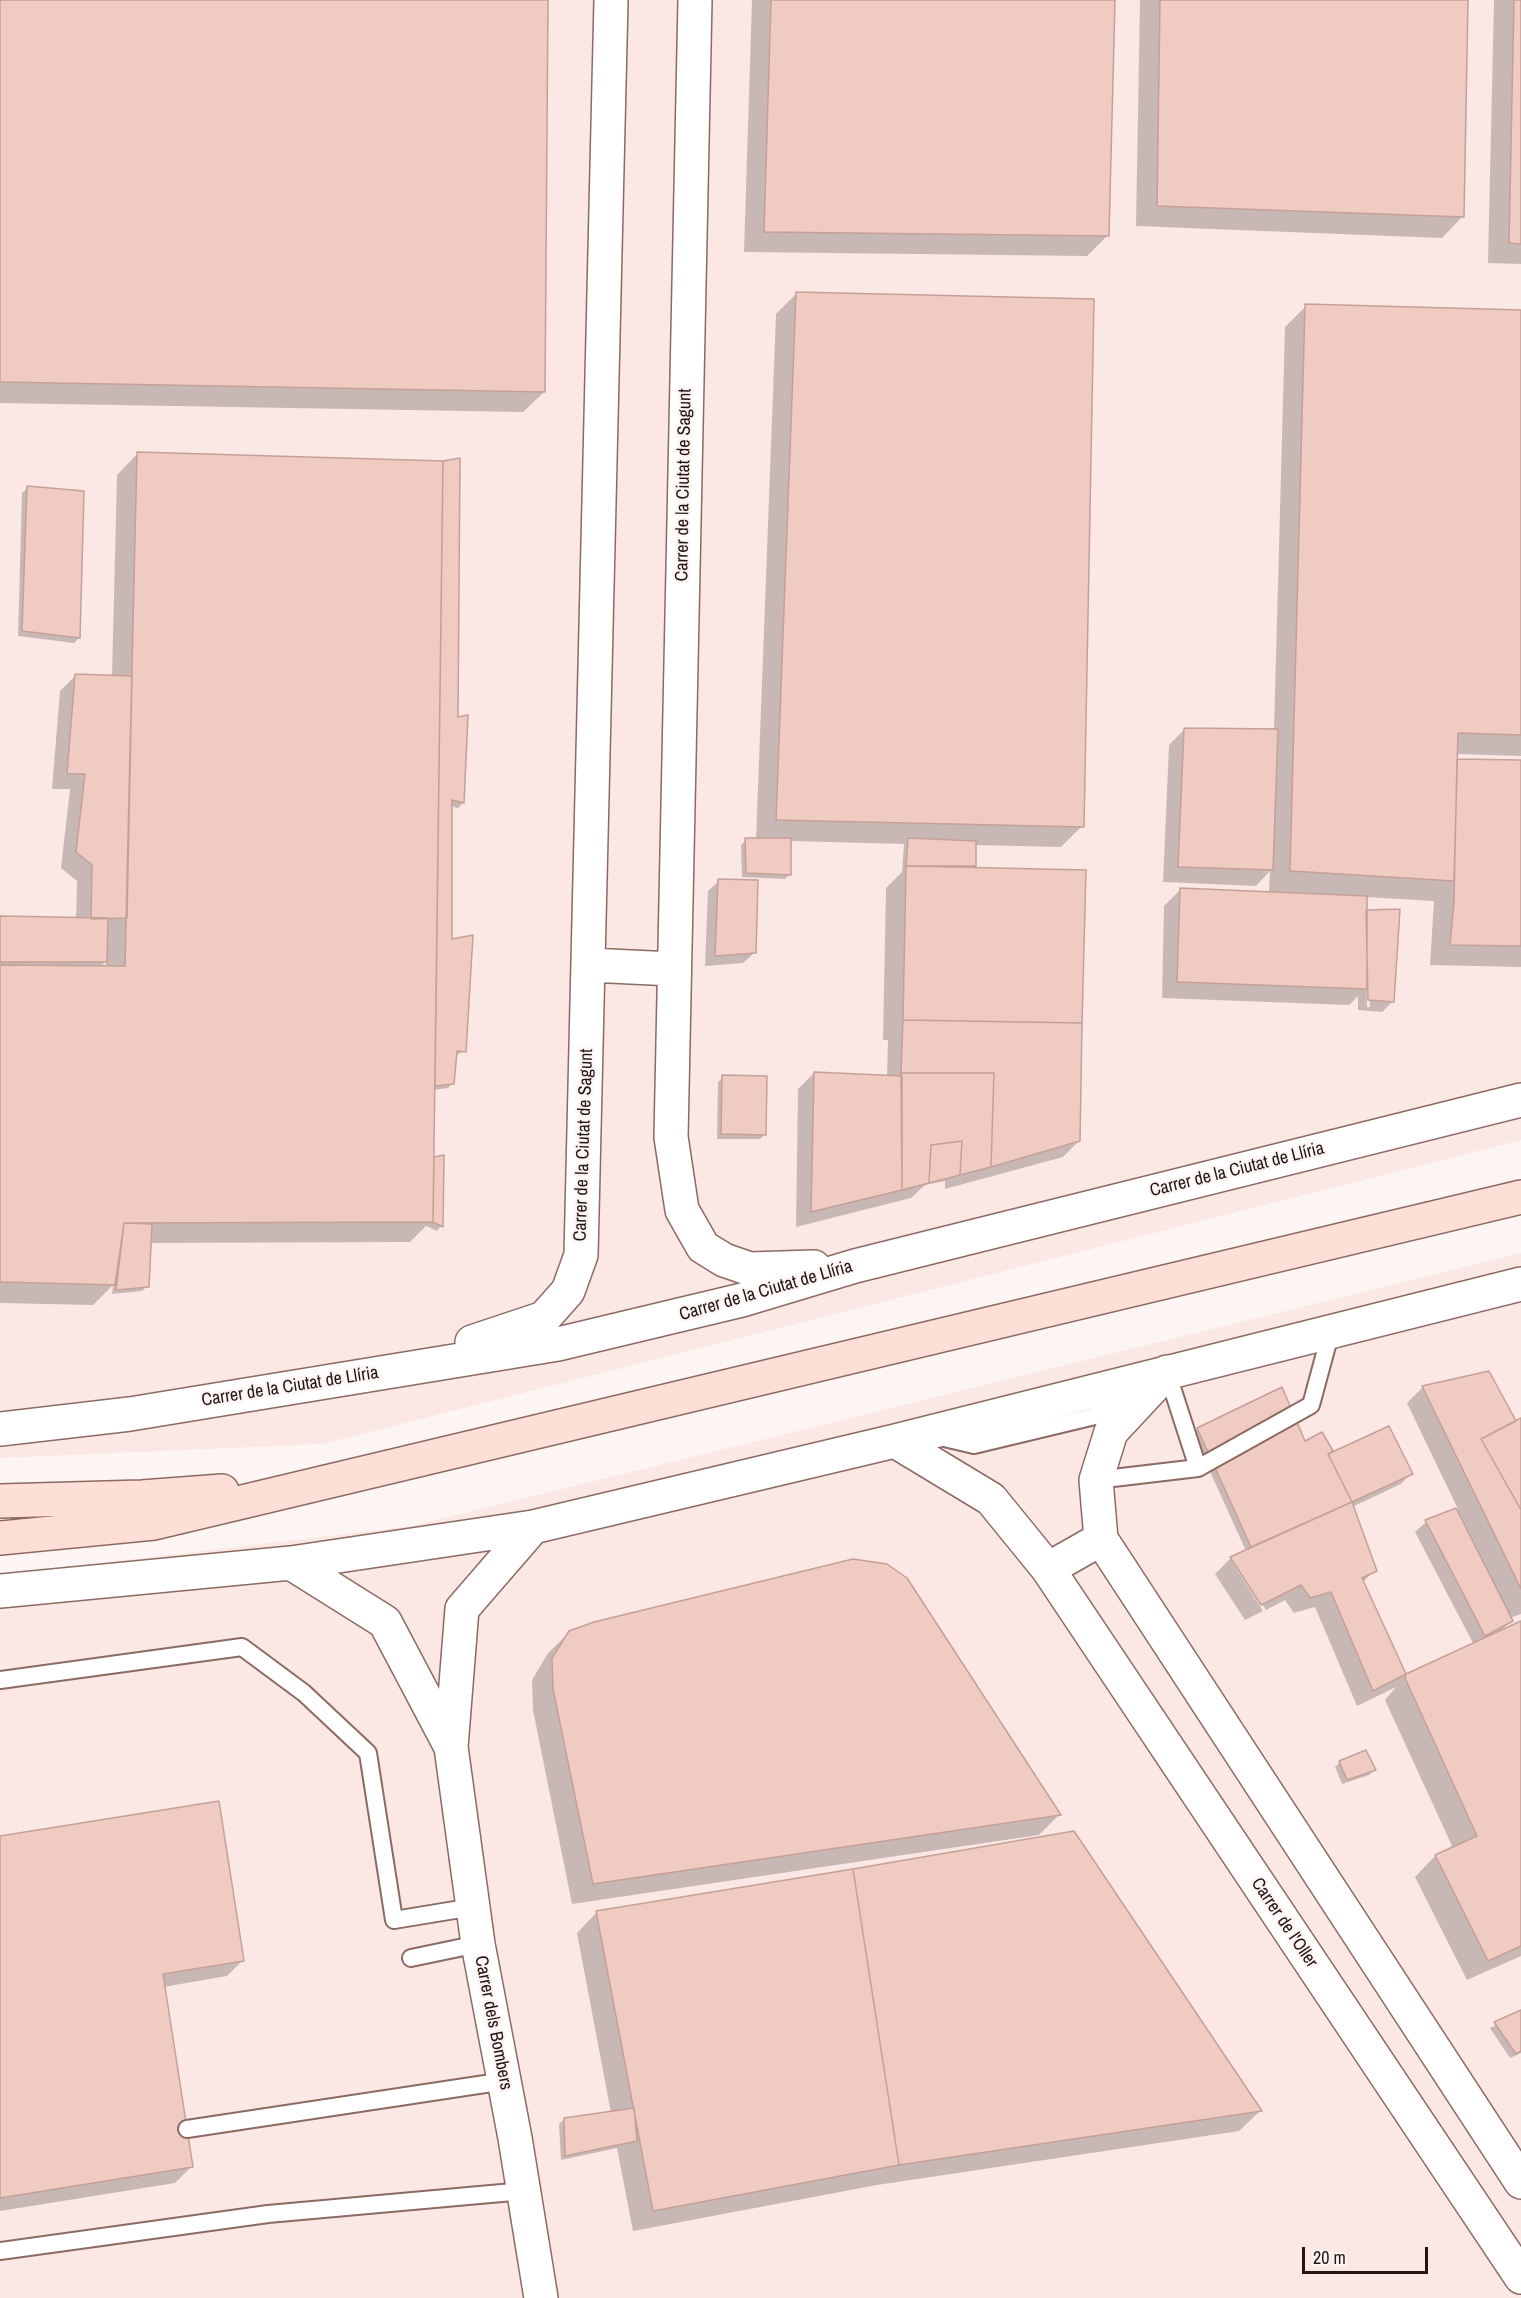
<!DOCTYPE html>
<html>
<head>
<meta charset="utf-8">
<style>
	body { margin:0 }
	#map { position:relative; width:1521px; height:2298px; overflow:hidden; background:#fdf5f3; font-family:"Archivo Narrow",sans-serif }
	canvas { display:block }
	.scale { position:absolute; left:1302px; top:2247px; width:126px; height:27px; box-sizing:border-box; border:3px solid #221512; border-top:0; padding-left:8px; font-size:18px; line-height:21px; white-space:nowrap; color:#221512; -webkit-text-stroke:4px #fdf5f3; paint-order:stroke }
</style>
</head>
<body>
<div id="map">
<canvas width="1521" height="2298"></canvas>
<div class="scale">20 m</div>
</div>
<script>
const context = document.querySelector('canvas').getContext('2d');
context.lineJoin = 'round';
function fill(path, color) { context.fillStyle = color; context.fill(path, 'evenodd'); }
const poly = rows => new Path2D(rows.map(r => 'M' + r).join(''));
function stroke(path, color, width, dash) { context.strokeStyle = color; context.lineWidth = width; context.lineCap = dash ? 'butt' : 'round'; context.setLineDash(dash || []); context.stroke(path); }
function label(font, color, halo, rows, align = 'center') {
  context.font = font + ' "Archivo Narrow",sans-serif'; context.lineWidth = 5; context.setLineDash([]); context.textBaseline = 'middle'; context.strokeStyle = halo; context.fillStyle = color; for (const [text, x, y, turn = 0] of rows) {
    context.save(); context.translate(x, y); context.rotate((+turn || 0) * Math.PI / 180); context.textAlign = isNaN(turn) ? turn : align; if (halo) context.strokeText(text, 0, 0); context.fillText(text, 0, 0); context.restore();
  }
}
fill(poly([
	[0,0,1521,0,1521,1140,322,1444,0,1458],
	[1521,1253,1521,2298,0,2298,0,1575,412,1526]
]), '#fbe7e3');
fill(poly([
	[0,0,547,0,544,392,523,412,0,403],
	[752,0,1114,0,1108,235,1087,256,744,252],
	[1140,0,1467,0,1462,217,1442,238,1136,226],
	[1494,0,1521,0,1521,264,1488,263],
	[797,293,1082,826,1061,847,975,845,975,865,971,869,1079,1141,1063,1157,945,1189,945,1181,925,1185,911,1198,796,1227,798,1089,814,1073,887,1077,888,1040,883,1040,886,888,902,872,904,844,790,841,790,874,785,879,742,877,741,845,746,840,756,840,776,314],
	[1306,306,1521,312,1521,756,1456,754,1456,760,1521,762,1521,967,1430,965,1434,901,1365,897,1365,912,1398,910,1393,1001,1382,1012,1358,1010,1358,996,1349,1005,1162,998,1164,906,1180,890,1269,893,1270,871,1256,886,1163,882,1169,745,1185,729,1274,730,1285,327],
	[1365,917,1368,917,1370,1007,1367,1007],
	[137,454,444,463,463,803,458,808,450,806,450,940,464,1051,455,1056,453,1083,448,1088,433,1090,432,1161,434,1159,441,1226,437,1231,426,1226,410,1242,149,1243,147,1286,142,1291,112,1294,113,1285,93,1305,0,1303,0,918,76,919,77,881,61,868,70,789,52,789,60,691,76,675,112,677,117,475],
	[106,961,105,968,99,968],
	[27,488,79,638,74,643,18,636,22,493],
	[719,881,754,953,743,963,705,966,708,891],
	[723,1077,765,1134,760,1139,717,1139,718,1082],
	[1488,1373,1510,1425,1521,1420,1521,1614,1510,1618,1511,1621,1498,1634,1521,1624,1521,1956,1467,1980,1415,1877,1435,1856,1453,1848,1385,1700,1396,1687,1357,1706,1315,1607,1294,1613,1285,1600,1266,1610,1235,1562,1232,1562,1263,1611,1245,1620,1215,1574,1231,1558,1246,1551,1193,1434,1198,1429,1304,1443,1324,1457,1411,1473,1401,1484,1352,1507,1375,1570,1362,1583,1406,1676,1474,1645,1415,1532,1426,1522,1458,1509,1407,1403,1423,1387],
	[570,1632,1059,1815,1039,1835,572,1904,533,1710,532,1680,548,1653],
	[1340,1762,1374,1770,1369,1775,1342,1784,1335,1767],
	[0,1837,243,1960,227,1976,163,1987,191,2167,175,2183,0,2211],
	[597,1912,1260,2111,1239,2131,877,2185,633,2231,617,2148,561,2160,559,2124,564,2119,611,2113,577,1933],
	[1521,2012,1521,2053,1510,2058,1490,2028]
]), '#0003');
const building = poly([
	[0,0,548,0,545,392,0,382,0,0],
	[771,0,1115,0,1109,236,764,232,771,0],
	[1160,0,1468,0,1464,217,1157,206,1160,0],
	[1514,0,1521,0,1521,244,1509,243,1514,0],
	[796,292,1094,299,1084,827,776,820,796,292],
	[1305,304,1521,310,1521,735,1458,733,1454,881,1290,871,1305,304],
	[137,452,443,461,433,1222,124,1223,115,1285,0,1282,0,965,125,966,137,452],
	[460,458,458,717,468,715,464,803,452,800,452,939,473,935,466,1052,457,1051,454,1084,435,1086,443,461,460,458],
	[27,486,84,491,80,638,22,631,27,486],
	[75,674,132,676,127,918,91,919,92,865,76,852,85,774,67,774,75,674],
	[1184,728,1278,729,1273,870,1178,867,1184,728],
	[1457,759,1521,760,1521,946,1450,945,1454,901,1457,759],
	[745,838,791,838,791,875,746,873,745,838],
	[908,838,976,841,976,866,906,866,908,838],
	[906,866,1086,870,1082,1023,903,1020,906,866],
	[718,879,758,880,756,953,715,956,718,879],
	[1180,888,1367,896,1367,989,1177,982,1180,888],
	[1400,909,1394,1002,1368,1000,1366,910,1400,909],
	[0,916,108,918,107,962,0,962,0,916],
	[903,1020,1082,1023,1080,1141,991,1167,994,1073,901,1073,903,1020],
	[814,1072,902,1076,902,1190,811,1212,814,1072],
	[901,1073,994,1073,991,1167,960,1175,962,1141,931,1145,929,1183,902,1190,901,1073],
	[722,1075,767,1076,766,1135,721,1134,722,1075],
	[962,1141,960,1175,929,1183,931,1145,962,1141],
	[444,1155,443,1227,433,1222,434,1157,444,1155],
	[124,1223,152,1224,149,1287,116,1290,124,1223],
	[1489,1371,1516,1421,1481,1439,1521,1510,1521,1589,1422,1386,1489,1371],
	[1282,1387,1305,1441,1322,1432,1333,1451,1328,1454,1352,1502,1251,1547,1197,1428,1282,1387],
	[1521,1418,1521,1510,1481,1439,1521,1418],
	[1389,1426,1413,1474,1352,1502,1328,1454,1389,1426],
	[1352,1502,1377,1571,1362,1578,1406,1674,1373,1691,1331,1592,1310,1598,1301,1585,1261,1605,1230,1557,1352,1502],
	[1456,1508,1513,1621,1485,1636,1425,1520,1456,1508],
	[853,1559,887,1564,907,1578,1061,1815,593,1884,553,1689,552,1658,569,1631,594,1622,853,1559],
	[1521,1621,1521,1946,1488,1961,1435,1855,1477,1836,1405,1678,1406,1674,1521,1621],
	[1366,1750,1376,1770,1347,1780,1339,1761,1366,1750],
	[219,1801,244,1961,163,1974,193,2167,0,2198,0,1836,219,1801],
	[1074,1831,1262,2111,899,2165,853,1869,1074,1831],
	[853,1869,899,2165,653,2211,596,1911,853,1869],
	[1521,2010,1521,2051,1516,2054,1494,2022,1521,2010],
	[634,2108,637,2141,565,2156,564,2118,634,2108]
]);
fill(building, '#f0cbc1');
stroke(building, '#c4a097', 1.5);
const lane = poly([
	[1167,1372,1198,1468,1311,1405,1331,1331],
	[940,1437,974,1445,1095,1416,1125,1390],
	[1096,1480,1198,1468],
	[0,1680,242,1647,304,1693,368,1753,394,1920,473,1907],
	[411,1958,478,1944],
	[187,2129,505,2081],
	[0,2251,268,2214,524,2191]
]);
const street = poly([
	[695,0,671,1137,682,1210,703,1247,724,1260,750,1269,814,1267],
	[589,965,673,969],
	[472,1342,544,1318,568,1291,581,1255,611,0],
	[1167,1372,1111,1432,1096,1480,1101,1539,1521,2182],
	[0,1429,130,1414,558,1344,742,1300,855,1266,1521,1100],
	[895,1441,991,1499,1048,1569,1521,2277],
	[533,1527,462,1609,451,1747,478,1944,515,2138,541,2298],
	[291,1563,385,1622,451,1747],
	[1048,1569,1101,1539],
	[0,1591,291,1563,533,1527,895,1441,1521,1284]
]);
const secondary = poly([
	[0,1501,142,1497,222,1491],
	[0,1538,154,1523,1521,1197]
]);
stroke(lane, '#8c6a62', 20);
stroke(street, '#8c6a62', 36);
stroke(secondary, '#8c6a62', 36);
stroke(lane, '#fff', 16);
stroke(street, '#fff', 33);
stroke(secondary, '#fedfd8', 33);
label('18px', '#221512', '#fdf5f3', [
	["Carrer de la Ciutat de Sagunt",684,485,-89],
	["Carrer de la Ciutat de Sagunt",584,1145,-88],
	["Carrer de la Ciutat de Llíria",1237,1170,-14],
	["Carrer de la Ciutat de Llíria",766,1291,-16],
	["Carrer de la Ciutat de Llíria",290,1387,-9],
	["Carrer de l'Oller",1284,1923,56],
	["Carrer dels Bombers",493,2023,79]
]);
</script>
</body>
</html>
